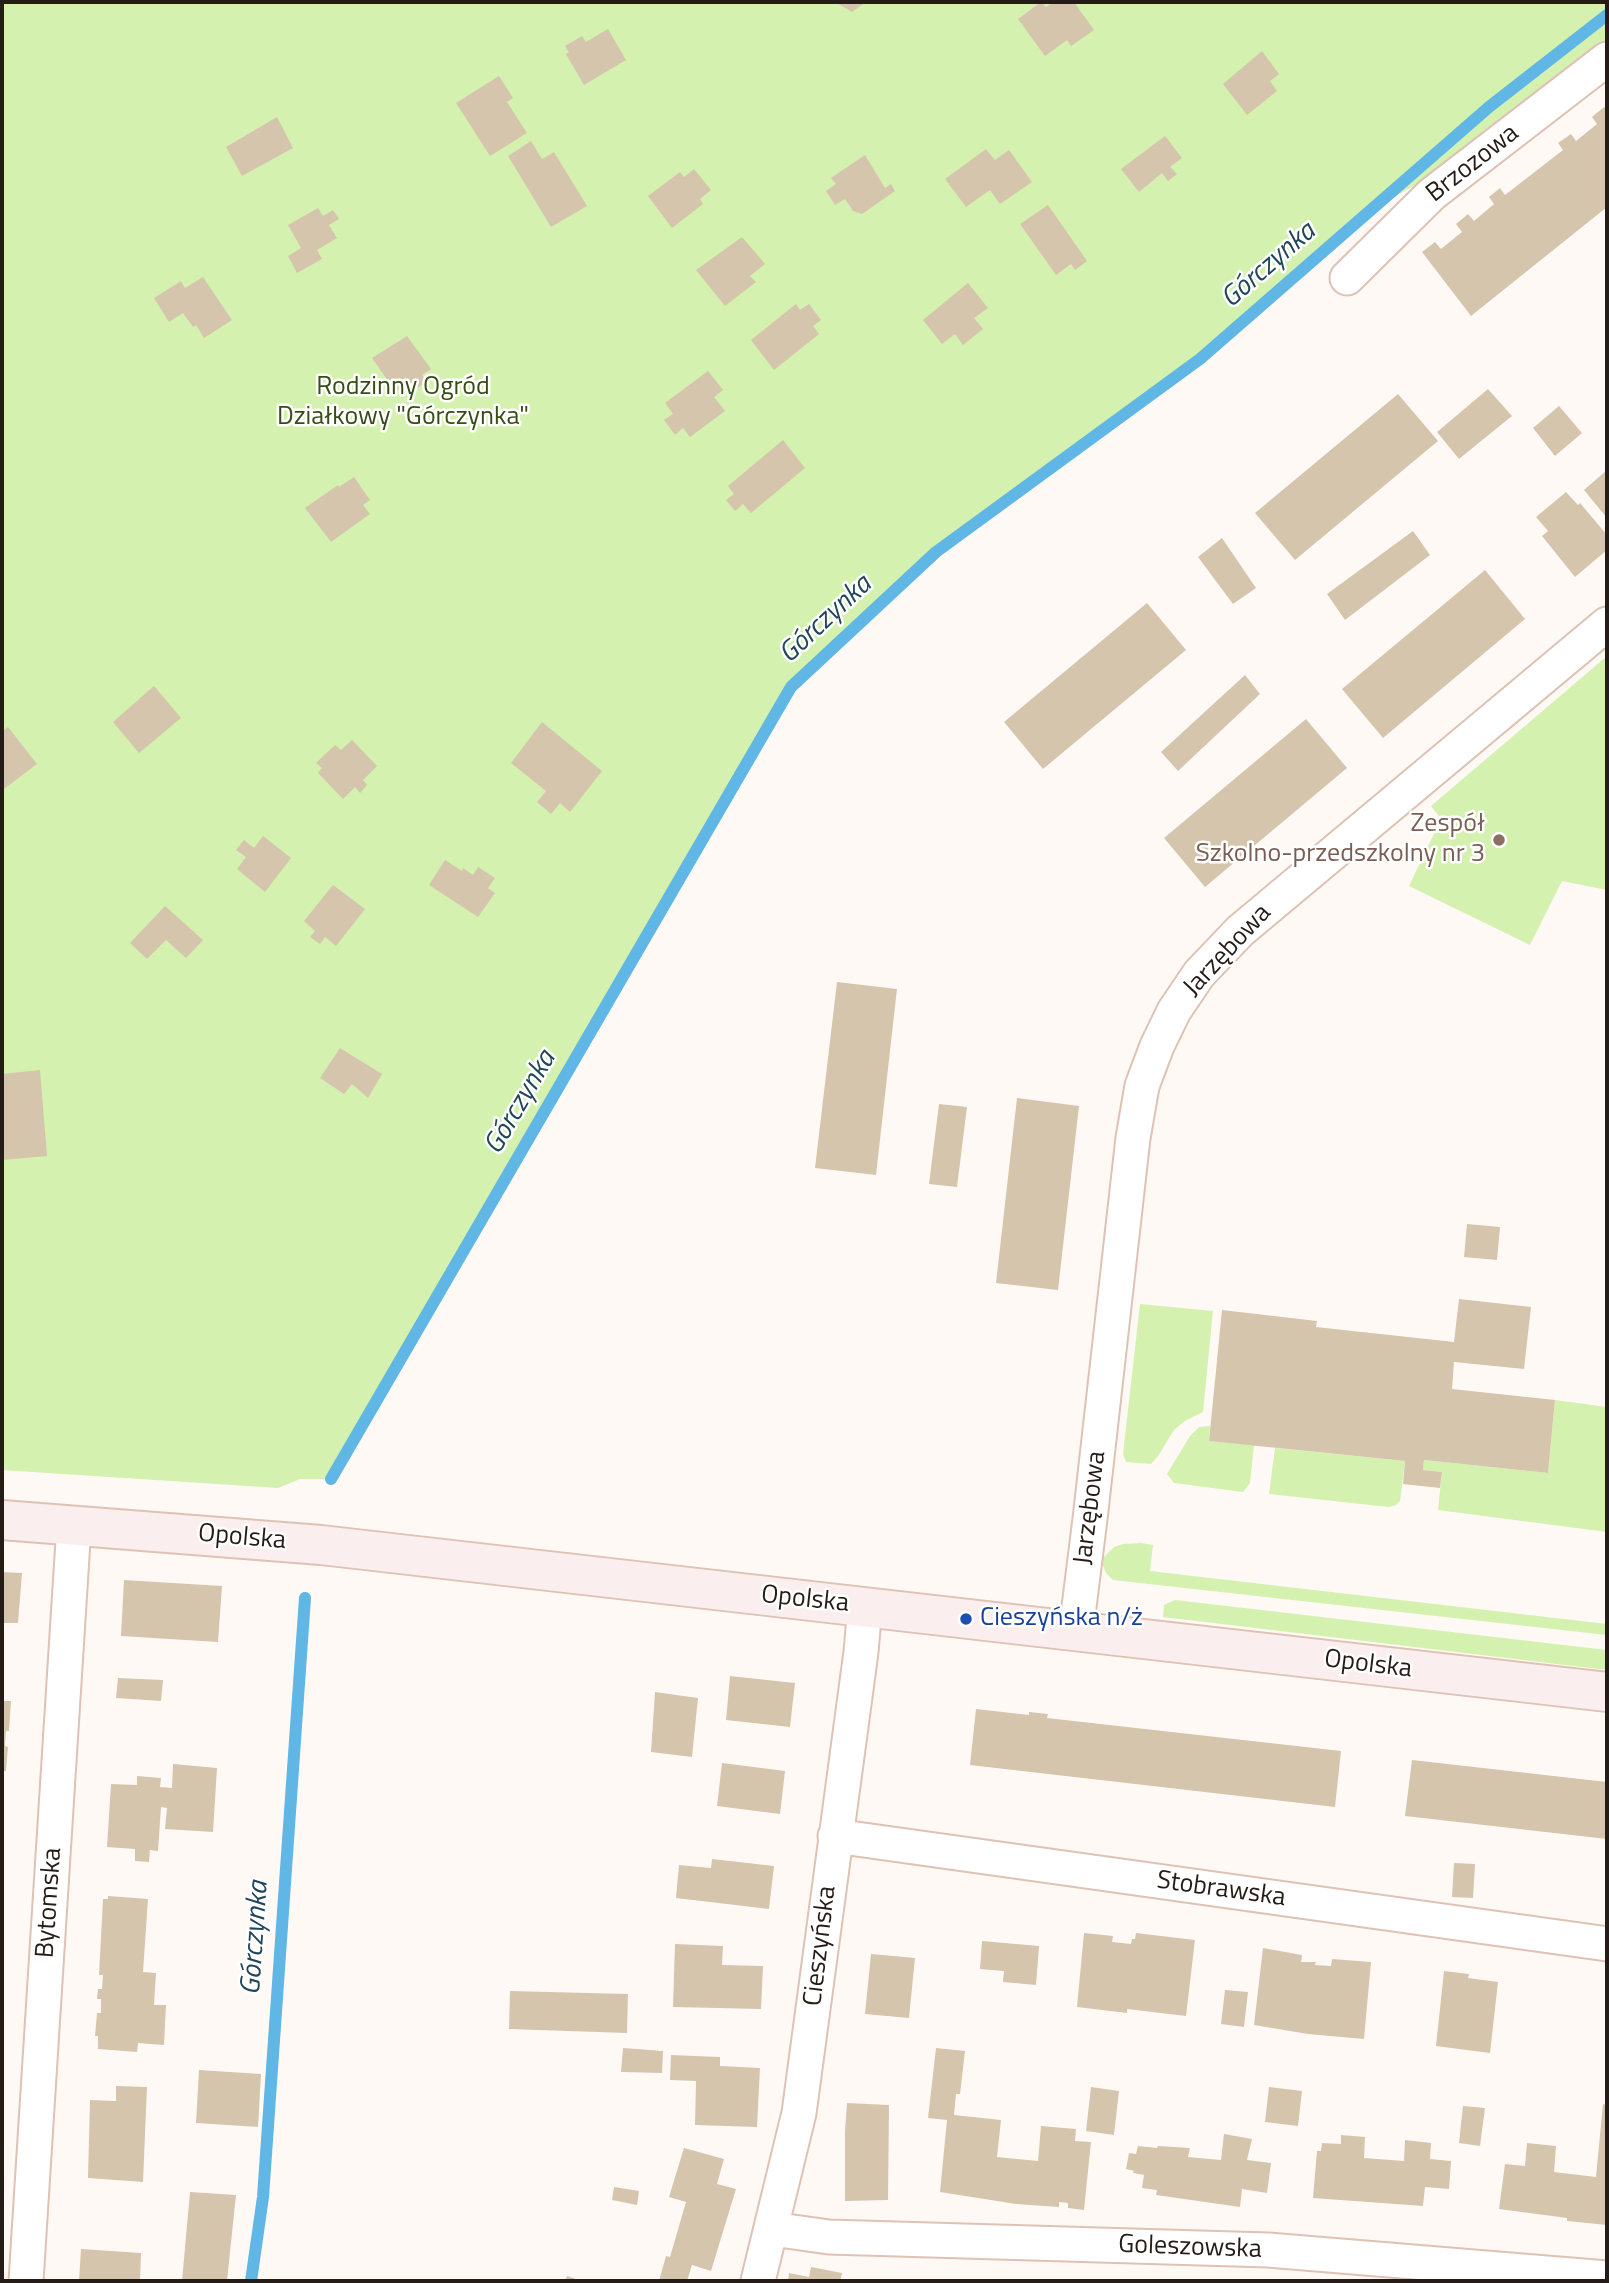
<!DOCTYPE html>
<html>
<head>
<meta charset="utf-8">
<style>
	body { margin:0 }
	#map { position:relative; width:1609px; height:2283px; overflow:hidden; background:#fff9f6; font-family:"Titillium Web",sans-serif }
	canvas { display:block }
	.frame { position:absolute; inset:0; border:4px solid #261c17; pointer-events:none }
</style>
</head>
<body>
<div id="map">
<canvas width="1609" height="2283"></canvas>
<div class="frame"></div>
</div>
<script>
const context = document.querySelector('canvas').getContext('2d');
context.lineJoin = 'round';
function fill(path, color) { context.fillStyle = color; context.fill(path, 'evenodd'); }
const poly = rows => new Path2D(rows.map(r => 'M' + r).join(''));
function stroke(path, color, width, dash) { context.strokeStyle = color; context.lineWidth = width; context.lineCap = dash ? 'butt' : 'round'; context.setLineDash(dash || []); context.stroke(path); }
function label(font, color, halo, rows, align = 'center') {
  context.font = font + ' "Titillium Web",sans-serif'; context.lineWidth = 5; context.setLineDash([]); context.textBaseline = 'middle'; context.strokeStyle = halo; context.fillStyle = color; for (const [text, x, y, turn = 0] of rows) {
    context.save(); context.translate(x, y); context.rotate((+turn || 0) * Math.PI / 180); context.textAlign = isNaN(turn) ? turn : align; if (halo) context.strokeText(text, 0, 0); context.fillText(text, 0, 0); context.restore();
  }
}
fill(poly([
	[2,2,1607,2,1607,39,1429,177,1370,211,1200,359,936,552,791,687,331,1479,300,1479,278,1488,2,1470],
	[1607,656,1607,890,1562,881,1530,945,1409,886,1441,819,1431,806],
	[1140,1304,1213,1311,1203,1412,1185,1421,1174,1430,1158,1456,1151,1464,1126,1462,1123,1454],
	[1555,1400,1607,1407,1607,1532,1438,1510,1442,1472,1423,1470,1424,1460,1548,1473],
	[1210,1426,1209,1441,1254,1445,1250,1483,1243,1492,1174,1483,1167,1474,1190,1436,1199,1427],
	[1275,1448,1405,1461,1400,1501,1396,1505,1389,1507,1269,1494],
	[1141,1543,1153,1545,1150,1571,1607,1624,1607,1635,1113,1580,1106,1573,1101,1560,1114,1547,1123,1544],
	[1175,1600,1607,1650,1607,1670,1163,1617,1164,1605]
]), '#d4f1af');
stroke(poly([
	[331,1479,791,687,936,552,1200,359,1489,107,1607,15],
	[251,2281,263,2197,305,1598]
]), '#60b6e5', 12);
fill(poly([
	[835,2,866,2,852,12],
	[1041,2,1046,7,1054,2,1074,2,1094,30,1071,46,1067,40,1045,56,1018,19],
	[608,29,626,60,584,85,566,54,569,52,565,46,582,36,586,42],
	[1262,51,1279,74,1270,81,1277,91,1247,115,1223,84],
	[499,76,513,98,507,102,527,133,490,156,456,103],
	[1604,107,1607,111,1607,207,1471,316,1422,252,1435,242,1441,249,1462,232,1456,224,1468,214,1474,221,1494,204,1489,197,1500,188,1505,195,1563,150,1558,143,1571,134,1576,141,1597,124,1592,117],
	[277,117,293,148,242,176,226,147],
	[1165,136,1182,158,1170,167,1177,174,1168,181,1162,173,1139,192,1121,169],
	[531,141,542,159,554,152,587,206,551,227,508,156],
	[986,149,995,160,1009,150,1032,182,1000,204,990,190,966,207,945,179],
	[865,155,885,188,891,184,895,191,862,214,853,211,845,199,835,205,826,191,836,184,831,178],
	[694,169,711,190,700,199,703,204,672,228,648,196,680,172,684,177],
	[1048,205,1087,261,1075,270,1071,264,1056,275,1020,224],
	[318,208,323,216,333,210,339,219,329,225,337,238,317,250,322,259,297,273,288,256,301,248,288,225],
	[742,237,765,264,750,276,756,282,725,306,696,270],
	[203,277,232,320,204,338,196,325,193,327,183,313,169,322,154,298,181,281,185,288],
	[968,283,988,308,974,318,983,329,963,345,955,334,942,344,923,320],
	[796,304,800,310,809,304,821,320,813,326,819,334,774,370,751,340],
	[407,336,431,369,422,375,427,382,411,392,406,385,396,392,372,358],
	[708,371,723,390,714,397,725,411,690,437,683,428,675,435,664,420,673,414,665,403],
	[1488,389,1512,416,1459,459,1437,432],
	[1398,394,1438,441,1295,560,1255,513],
	[1559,406,1582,433,1555,456,1533,428],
	[783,440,805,468,751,513,743,504,735,511,726,500,734,494,728,486],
	[1607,470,1607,518,1584,490],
	[354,477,370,500,363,505,370,514,331,542,305,508,338,485,339,487],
	[1566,492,1578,505,1580,503,1607,535,1607,550,1575,577,1542,536,1548,531,1536,517],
	[1413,531,1430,555,1345,620,1327,594],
	[1222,538,1256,588,1233,604,1198,557],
	[1485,570,1525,619,1383,738,1342,689],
	[1147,603,1186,650,1043,769,1004,722],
	[1245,675,1260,694,1178,771,1161,752],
	[154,686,181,718,139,753,113,722],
	[1306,719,1347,768,1205,887,1164,838],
	[542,722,602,771,570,812,560,803,551,814,537,802,546,791,511,763],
	[8,727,37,764,4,789,2,787,2,732],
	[352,740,377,766,363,780,367,785,360,793,355,787,343,799,318,773,322,768,316,763,335,745,341,750],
	[263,836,291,858,265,892,237,869,246,857,236,850,244,840,254,848],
	[445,860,462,871,463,868,473,875,478,867,495,878,488,888,495,893,478,917,429,885],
	[333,885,365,909,336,946,325,937,320,944,310,937,315,931,304,921],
	[165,906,203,940,186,958,166,940,147,959,130,943],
	[837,982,897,989,876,1175,815,1168],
	[340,1048,382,1074,368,1098,352,1084,344,1094,320,1078],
	[40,1070,47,1156,2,1160,2,1074],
	[1017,1098,1079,1106,1058,1290,996,1283],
	[939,1104,967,1107,957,1187,929,1184],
	[1467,1224,1500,1227,1497,1260,1464,1257],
	[1459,1299,1531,1307,1524,1369,1454,1362,1452,1389,1555,1400,1548,1473,1424,1460,1423,1470,1442,1472,1440,1488,1421,1486,1403,1484,1405,1461,1209,1441,1222,1310,1317,1321,1316,1327,1454,1342],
	[2,1572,22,1573,18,1623,2,1623],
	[124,1580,222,1586,218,1642,121,1636],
	[730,1676,795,1683,790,1727,726,1720],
	[118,1678,163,1680,161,1701,116,1698],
	[655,1692,698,1698,692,1757,651,1752],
	[2,1701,11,1701,9,1731,6,1731,5,1746,8,1747,6,1771,2,1771],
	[976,1709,1029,1715,1029,1712,1048,1714,1047,1718,1341,1751,1335,1807,970,1765],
	[1412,1760,1607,1782,1607,1839,1405,1816],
	[722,1763,785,1771,780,1814,717,1806],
	[173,1764,217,1768,213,1832,165,1829,167,1808,161,1807,158,1851,150,1850,149,1862,135,1861,135,1849,107,1847,111,1784,137,1785,137,1776,161,1778,160,1787,172,1788],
	[712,1859,774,1866,769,1909,676,1898,679,1865,711,1868],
	[1454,1863,1475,1864,1473,1898,1452,1897],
	[108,1896,148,1899,143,1972,156,1973,154,2005,166,2005,164,2045,138,2043,137,2052,98,2049,98,2036,95,2036,97,2013,101,2013,101,1999,97,1999,98,1989,102,1989,103,1975,99,1975,103,1899,108,1899],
	[1084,1933,1113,1936,1112,1942,1131,1944,1132,1939,1135,1939,1136,1933,1195,1940,1186,2016,1127,2009,1127,2013,1077,2007],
	[982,1941,1039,1946,1036,1985,1003,1982,1004,1971,980,1969],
	[675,1944,723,1946,722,1965,763,1966,761,2009,673,2007],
	[1263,1948,1302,1955,1301,1962,1316,1962,1315,1965,1331,1966,1332,1959,1371,1962,1364,2039,1308,2034,1254,2025],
	[871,1954,915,1958,909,2018,865,2014],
	[1444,1971,1469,1974,1468,1978,1498,1982,1490,2053,1436,2046],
	[1225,1990,1248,1992,1244,2027,1221,2024],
	[510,1991,628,1994,627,2033,509,2029],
	[623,2048,663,2051,662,2073,621,2072],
	[936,2048,965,2051,960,2094,956,2094,954,2115,1001,2120,997,2157,1038,2161,1041,2126,1076,2129,1075,2141,1091,2142,1084,2210,1068,2208,1068,2203,1059,2202,1059,2207,1016,2204,940,2192,947,2120,928,2118],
	[671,2055,720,2057,720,2066,760,2068,757,2127,695,2125,696,2081,670,2080],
	[199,2070,261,2074,258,2127,196,2123],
	[116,2086,147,2087,143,2182,88,2178,90,2100,116,2101],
	[1091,2087,1119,2091,1114,2135,1086,2131],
	[1269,2087,1302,2091,1298,2126,1265,2122],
	[847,2103,889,2105,888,2200,845,2201,845,2131],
	[1603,2104,1607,2105,1607,2225,1567,2221,1567,2218,1499,2209,1505,2164,1525,2166,1527,2143,1556,2146,1554,2172,1596,2177],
	[1463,2106,1485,2108,1480,2146,1459,2143],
	[1224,2134,1252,2139,1247,2160,1271,2163,1267,2193,1242,2189,1240,2207,1156,2195,1157,2190,1142,2188,1144,2175,1133,2173,1134,2171,1126,2169,1129,2153,1136,2154,1138,2146,1157,2148,1158,2146,1190,2148,1188,2157,1221,2160],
	[1341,2135,1365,2137,1364,2158,1404,2161,1405,2140,1431,2143,1430,2159,1451,2161,1449,2189,1425,2187,1423,2206,1313,2198,1317,2151,1321,2151,1322,2143,1341,2144],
	[684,2148,724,2159,717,2184,736,2189,711,2271,692,2265,687,2281,659,2281,666,2256,670,2257,686,2202,669,2197],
	[614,2187,639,2191,637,2205,612,2200],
	[190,2192,236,2195,227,2281,182,2281],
	[81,2249,141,2253,140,2281,79,2281],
	[811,2267,842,2273,840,2281,788,2281,789,2273,809,2277],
	[567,2276,582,2281,565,2281]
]), '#d6c5ad');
const street = poly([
	[1347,278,1432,194,1607,59],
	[1076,1631,1090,1519,1133,1138,1142,1086,1157,1046,1174,1011,1199,974,1240,931,1607,624],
	[835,1836,1607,1944],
	[772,2229,829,2237,1268,2250,1607,2278],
	[26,2281,74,1525],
	[758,2281,799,2113,861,1652,865,1606]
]);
const secondary = poly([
	[2,1520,321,1545,1607,1692]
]);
stroke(street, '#dec2b4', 37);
stroke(secondary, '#dec2b4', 42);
stroke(street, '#fff', 33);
stroke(secondary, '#fbeeef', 38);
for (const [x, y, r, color] of [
	[1499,840,7,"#8d6e63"],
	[966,1619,7,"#1a4fb4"]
]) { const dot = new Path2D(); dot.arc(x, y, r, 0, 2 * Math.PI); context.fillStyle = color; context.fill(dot); stroke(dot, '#fff', 2.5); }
label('26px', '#261c17', '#fff', [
	["Brzozowa",1473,164,-38],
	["Jarzębowa",1228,951,-47],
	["Jarzębowa",1091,1508,-83],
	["Opolska",242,1538,5],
	["Opolska",805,1600,6],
	["Opolska",1368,1665,7],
	["Stobrawska",1221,1890,8],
	["Bytomska",50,1903,-86],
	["Cieszyńska",821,1946,-83],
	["Goleszowska",1190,2248,2]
]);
label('26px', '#374c16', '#fff', [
	["Rodzinny Ogród",403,388],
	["Działkowy \"Górczynka\"",403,418]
]);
label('26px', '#785e54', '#fff', [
	["Zespół",1485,825],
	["Szkolno-przedszkolny nr 3",1485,855]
], 'right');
label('26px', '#164399', '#fff', [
	["Cieszyńska n/ż",980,1619]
], 'left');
label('italic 28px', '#21465b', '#fff', [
	["Górczynka",1269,266,-41],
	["Górczynka",826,620,-43],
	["Górczynka",521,1103,-60],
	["Górczynka",256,1938,-86]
]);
</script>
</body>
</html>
